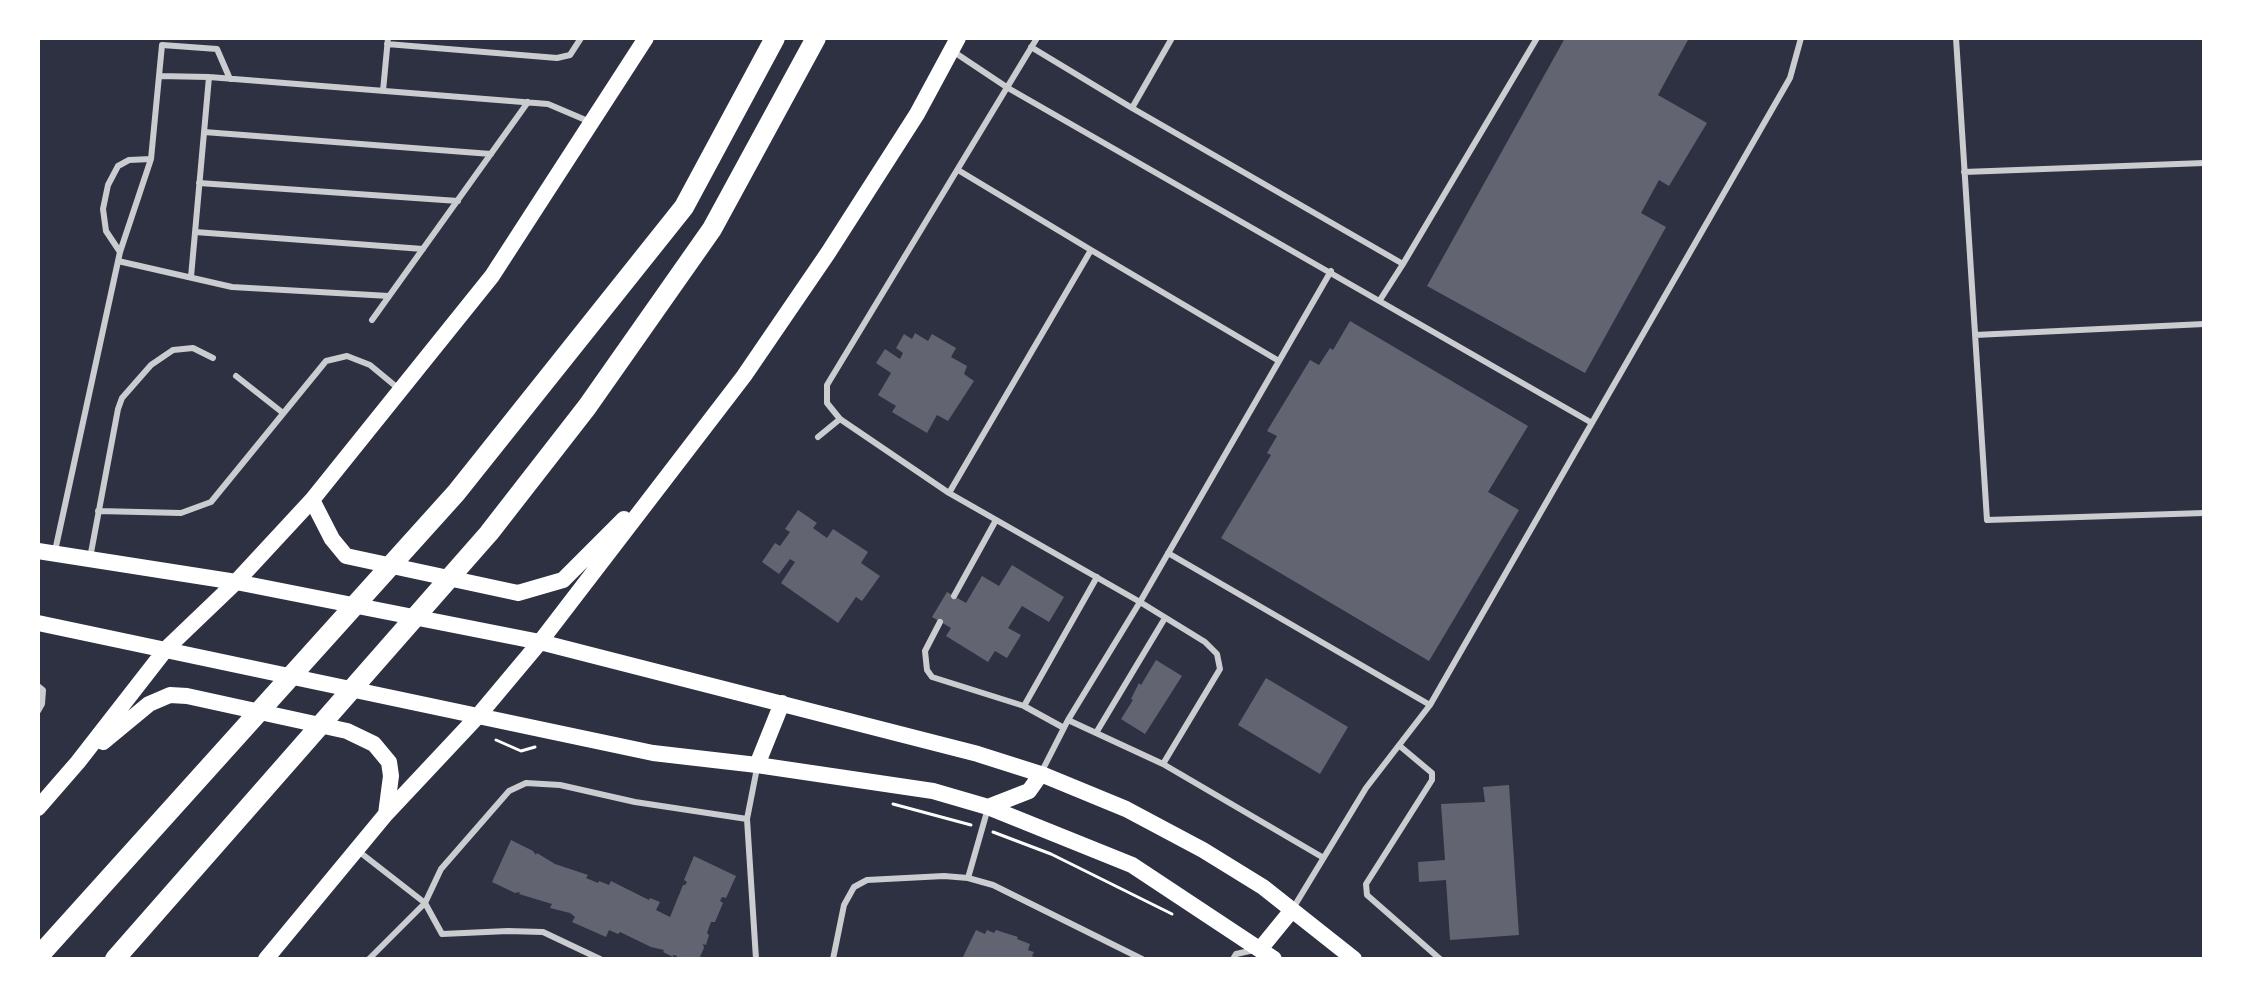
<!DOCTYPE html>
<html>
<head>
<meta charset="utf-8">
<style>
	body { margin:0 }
	#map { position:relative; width:2242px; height:997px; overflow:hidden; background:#2d3142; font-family:"DejaVu Sans",sans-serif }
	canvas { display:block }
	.frame { position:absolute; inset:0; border:40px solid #fff; pointer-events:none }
</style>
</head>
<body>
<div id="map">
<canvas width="2242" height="997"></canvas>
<div class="frame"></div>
</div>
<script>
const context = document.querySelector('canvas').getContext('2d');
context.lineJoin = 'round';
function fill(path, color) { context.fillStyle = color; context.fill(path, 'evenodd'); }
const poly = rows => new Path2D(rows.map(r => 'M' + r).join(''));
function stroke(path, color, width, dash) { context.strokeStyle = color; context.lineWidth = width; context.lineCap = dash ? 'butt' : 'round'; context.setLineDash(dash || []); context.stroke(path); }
fill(poly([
	[1565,38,1689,38,1658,95,1707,123,1669,186,1659,180,1641,213,1666,227,1585,373,1427,286],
	[1350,321,1528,426,1488,492,1519,510,1429,661,1221,538,1271,455,1267,453,1277,436,1267,431,1310,360,1319,365,1330,348,1333,350],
	[915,333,928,341,932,334,956,348,951,357,967,366,964,374,974,381,948,421,937,415,927,433,892,412,896,406,878,395,891,373,876,363,885,349,900,359,903,353,896,348,904,334,912,339],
	[798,510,817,523,813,528,827,538,833,529,868,552,861,563,880,576,862,601,856,597,838,623,781,583,795,562,790,559,779,574,762,562,775,543,780,546,790,532,785,529],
	[1012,565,1064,597,1049,622,1022,606,1008,628,1021,635,1007,658,995,651,988,662,946,636,951,628,932,617,947,592,966,603,982,576,999,586],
	[1156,660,1182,676,1145,734,1121,719,1133,700,1131,699,1139,683,1141,685],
	[1266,678,1348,727,1320,774,1238,725],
	[1509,785,1519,935,1450,940,1446,880,1419,882,1418,862,1445,860,1441,804,1485,802,1483,787],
	[511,840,533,851,536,855,537,853,555,864,588,875,586,878,598,883,599,881,609,885,611,881,649,900,650,898,660,902,656,910,670,917,683,885,685,885,687,882,684,880,694,856,736,876,726,898,722,897,720,901,723,903,715,922,711,922,707,933,709,935,706,945,703,944,704,948,699,959,676,959,677,956,673,955,673,957,663,952,664,950,651,947,620,932,618,934,609,930,606,937,572,922,575,917,570,913,550,908,552,904,519,894,520,892,515,893,492,882],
	[976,930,985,934,987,930,994,933,996,930,1018,937,1017,939,1030,944,1028,950,1034,952,1032,956,1039,959,962,959]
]), '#626471');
stroke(poly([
	[496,740,521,751,535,747],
	[893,804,971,825],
	[993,832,1051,854,1172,914]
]), '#fff', 3);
stroke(poly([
	[1037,38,827,385,827,403,840,419,949,493,1140,602,1205,642,1217,654,1220,669,1163,764],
	[1172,38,1132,108,1403,264,1380,300],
	[1956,38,1987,520,2204,513],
	[387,44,557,58,570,55,581,38],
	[1031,47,1132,108],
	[954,52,1008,88,1592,423],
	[159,76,162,45,217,49,230,79],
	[383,91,388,38],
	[204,132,491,154],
	[958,170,1091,250],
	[1964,172,2204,163],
	[199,183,458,201],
	[195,232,423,249],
	[120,252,106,231,103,209,108,185,118,166,129,160,151,159],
	[118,261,232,287,389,296],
	[1403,264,1537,38],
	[191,277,209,77],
	[372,320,528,102],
	[1975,335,2204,324],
	[236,376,283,413],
	[818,437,840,419],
	[949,493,1091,250,1279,361],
	[98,511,181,513,211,502,326,361,347,356,370,365,399,389],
	[55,551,120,252,151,159,159,76,209,77,548,104,588,121],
	[1168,553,1430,705],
	[90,558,118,409,122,398,151,365,173,350,193,348,213,358],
	[954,596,996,520],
	[940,622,925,651,927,670,932,677,1024,706,1064,728],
	[38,686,43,690,42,704,38,711],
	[1024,706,1097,577],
	[1068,720,1163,764,1322,857],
	[1096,733,1165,618],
	[1401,747,1432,773,1432,780,1366,884,1367,895,1440,959],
	[1042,771,1068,720,1140,602,1331,271],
	[357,850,425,903,369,959],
	[968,878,988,808],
	[1292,910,1366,788,1430,705,1790,78,1801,38],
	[600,959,543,932,508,931,442,934,425,903,441,869,509,791,526,783,560,785,635,802,747,819],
	[756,959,747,819,757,768],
	[833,959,844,905,854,887,867,880,944,876,968,878,993,885,1142,959],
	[1233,959,1236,954,1254,950]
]), '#caccd0', 6);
stroke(poly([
	[312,500,332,539,346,556,518,593,563,580,624,519],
	[38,551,236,582,540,642,978,754,1041,774,1126,809,1203,850,1263,887,1354,959],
	[38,623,653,753,757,765,933,791,988,807,1132,865,1274,959],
	[103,742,149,704,170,695,187,696,347,731,374,744,389,762,391,776,386,814],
	[757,765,782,703],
	[988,807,1029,791,1041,774],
	[38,808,78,762,166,649,236,582,312,500,492,276,646,38],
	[1261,948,1292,910],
	[266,959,386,814,478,716,540,642,744,376,828,253,917,114,958,38]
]), '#fff', 16);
stroke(poly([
	[38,957,456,493,684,207,775,38],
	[115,959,489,533,587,407,712,229,816,38]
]), '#fff', 20);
</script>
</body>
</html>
